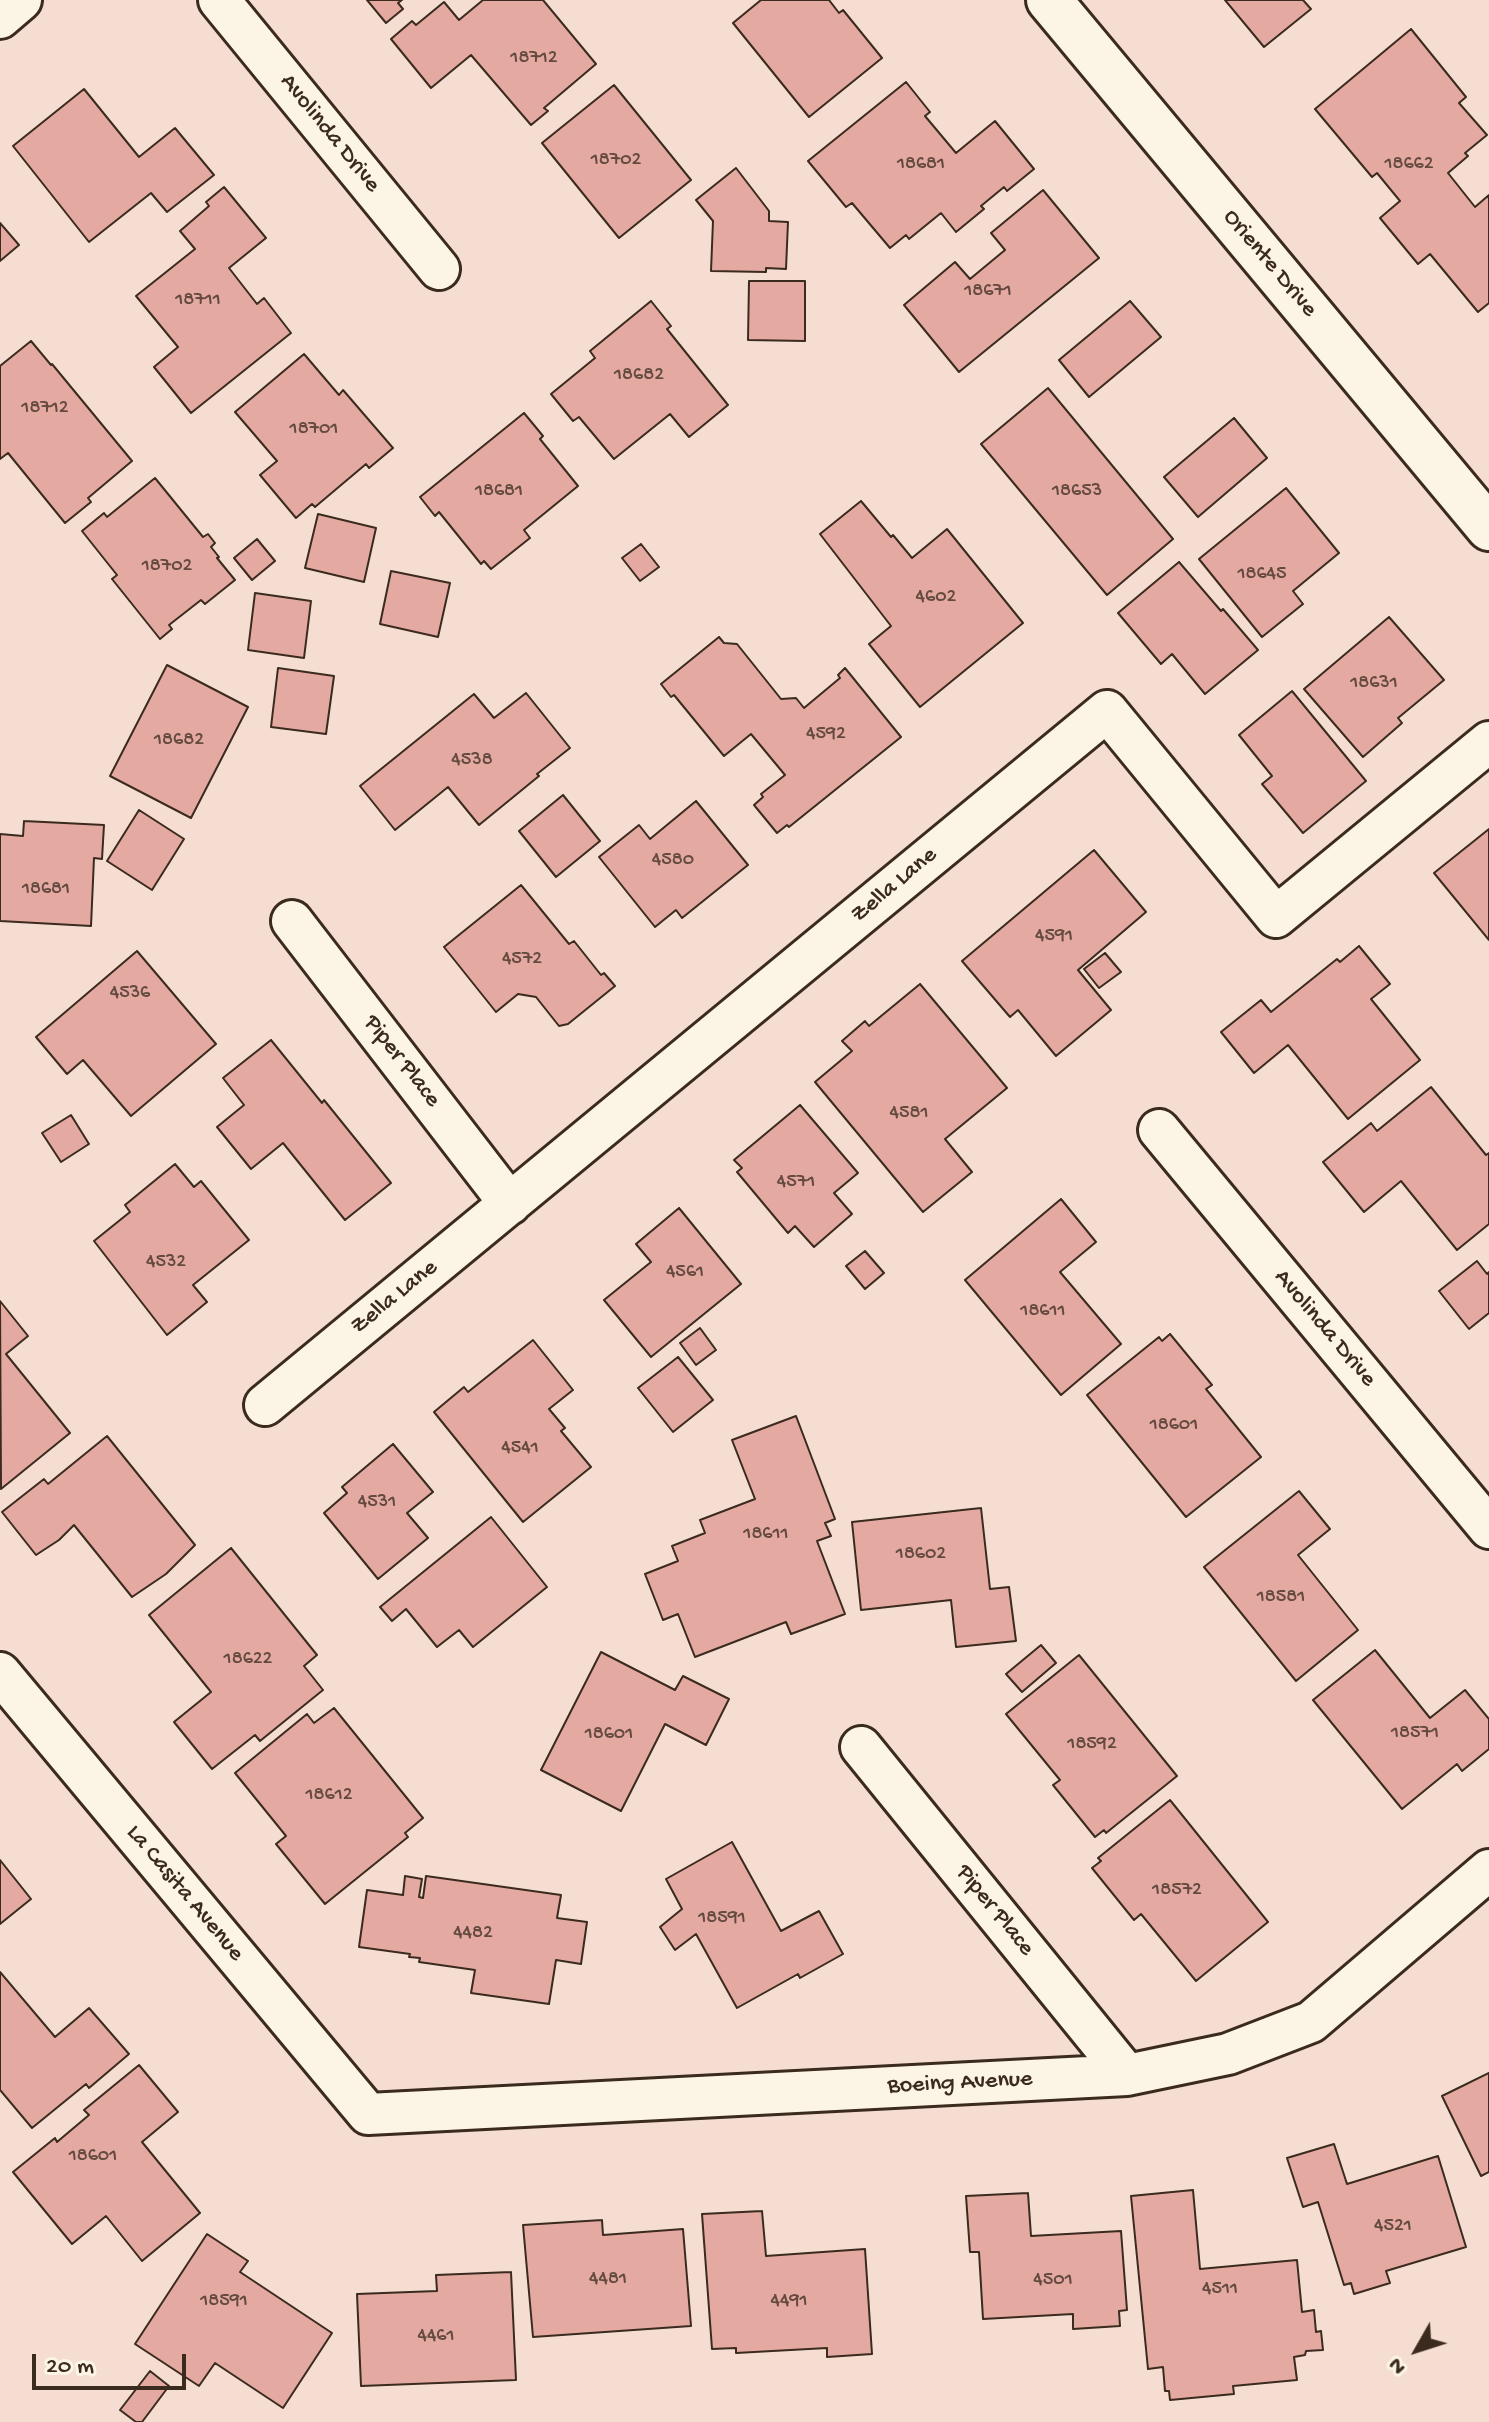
<!DOCTYPE html>
<html>
<head>
<meta charset="utf-8">
<style>
	body { margin:0 }
	#map { position:relative; width:1489px; height:2422px; overflow:hidden; background:#f5ded1; font-family:"Gochi Hand",sans-serif }
	canvas { display:block }
	.north { position:absolute; left:1377px; top:2310px; width:80px; height:80px; -webkit-text-stroke:6px #fcf5e5; paint-order:stroke; rotate:231deg; font-size:22px; font-weight:700; line-height:32px; text-align:center; color:#3b2a1e }
	.north::after { content:''; display:block; margin:auto; width:28px; height:36px; background:#3b2a1e; clip-path:polygon(50% 0,100% 100%,50% 72%,0 100%) }
	.scale { position:absolute; left:32px; top:2354px; width:154px; height:36px; box-sizing:border-box; border:4px solid #3b2a1e; border-top:0; padding-left:10px; font-size:24px; line-height:28px; white-space:nowrap; color:#3b2a1e; -webkit-text-stroke:6px #fcf5e5; paint-order:stroke }
</style>
</head>
<body>
<div id="map">
<canvas width="1489" height="2422"></canvas>
<div class="north">N</div>
<div class="scale">20 m</div>
</div>
<script>
const context = document.querySelector('canvas').getContext('2d');
context.lineJoin = 'round';
function fill(path, color) { context.fillStyle = color; context.fill(path, 'evenodd'); }
const poly = rows => new Path2D(rows.map(r => 'M' + r).join(''));
function stroke(path, color, width, dash) { context.strokeStyle = color; context.lineWidth = width; context.lineCap = dash ? 'butt' : 'round'; context.setLineDash(dash || []); context.stroke(path); }
function label(font, color, halo, rows, align = 'center') {
  context.font = font + ' "Gochi Hand",sans-serif'; context.lineWidth = 7; context.setLineDash([]); context.textBaseline = 'middle'; context.strokeStyle = halo; context.fillStyle = color; for (const [text, x, y, turn = 0] of rows) {
    context.save(); context.translate(x, y); context.rotate((+turn || 0) * Math.PI / 180); context.textAlign = isNaN(turn) ? turn : align; if (halo) context.strokeText(text, 0, 0); context.fillText(text, 0, 0); context.restore();
  }
}
const building = poly([
	[367,0,402,0,398,3,403,9,386,23,367,0],
	[483,0,543,0,596,64,544,108,548,111,531,125,471,55,431,88,391,39,412,21,416,25,444,2,459,20,483,0],
	[761,0,829,0,839,13,843,10,882,58,809,117,733,23,761,0],
	[1225,0,1303,0,1311,9,1264,47,1225,0],
	[1411,29,1466,97,1459,103,1487,135,1465,153,1468,156,1448,173,1475,207,1489,195,1489,303,1478,312,1430,254,1418,264,1380,218,1400,201,1377,173,1372,177,1315,109,1411,29],
	[906,82,930,112,925,116,956,153,995,121,1034,169,1007,191,1004,187,981,206,984,209,956,232,941,213,909,239,906,235,890,248,852,203,846,207,808,161,906,82],
	[614,85,691,180,619,238,542,143,614,85],
	[84,89,139,157,175,128,214,175,167,212,151,193,89,242,13,146,84,89],
	[736,168,769,211,769,221,788,222,786,269,766,268,766,272,711,271,713,221,696,200,736,168],
	[224,187,266,238,229,268,257,304,264,298,291,333,191,413,154,367,178,347,136,296,195,249,180,231,209,206,206,202,224,187],
	[1043,190,1099,258,959,372,904,305,955,262,970,279,1005,250,991,233,1043,190],
	[0,223,19,245,0,261,0,223],
	[749,281,805,281,805,341,748,340,749,281],
	[651,301,671,326,667,329,728,405,689,437,670,414,614,459,579,417,573,421,551,394,595,358,590,351,651,301],
	[1130,301,1161,337,1089,397,1059,360,1130,301],
	[31,341,51,365,52,364,132,461,88,498,91,502,65,523,8,453,0,459,0,366,31,341],
	[304,354,339,395,343,390,393,448,369,468,366,464,315,507,312,504,296,518,260,475,277,461,235,412,304,354],
	[1048,388,1173,539,1107,595,981,444,1048,388],
	[524,413,543,436,540,439,578,486,524,530,530,538,491,569,484,561,481,564,439,512,435,516,420,497,524,413],
	[1234,418,1267,458,1198,517,1164,477,1234,418],
	[155,478,203,537,208,534,215,543,211,547,219,557,217,558,235,580,205,604,201,600,169,625,172,629,160,639,112,579,117,575,82,531,104,513,107,517,155,478],
	[1286,488,1339,553,1293,591,1303,604,1262,637,1199,559,1286,488],
	[861,501,891,537,893,535,912,558,947,529,1023,623,920,707,869,644,891,626,820,534,861,501],
	[318,514,376,528,364,582,305,568,318,514],
	[257,539,275,561,252,580,234,558,257,539],
	[641,544,659,567,640,581,622,558,641,544],
	[1179,562,1221,611,1223,609,1258,650,1205,694,1172,654,1161,664,1118,613,1179,562],
	[391,571,450,583,438,637,380,624,391,571],
	[255,593,311,601,304,658,248,650,255,593],
	[1389,617,1444,680,1398,718,1402,723,1363,757,1304,689,1389,617],
	[719,637,724,643,737,644,781,699,796,698,804,708,840,678,838,675,845,668,901,737,789,827,787,825,777,833,754,805,763,797,761,794,785,775,751,734,724,756,674,695,671,697,661,684,719,637],
	[167,665,248,707,191,818,110,776,167,665],
	[278,668,334,676,326,734,271,727,278,668],
	[1292,691,1366,781,1303,833,1262,784,1272,776,1239,735,1292,691],
	[526,693,570,748,537,774,539,776,479,825,448,787,395,830,360,786,474,694,494,718,526,693],
	[563,795,600,841,556,877,519,831,563,795],
	[696,801,748,865,682,918,676,910,655,927,599,857,639,825,650,839,696,801],
	[139,810,184,839,152,890,107,861,139,810],
	[24,821,104,825,102,859,94,858,91,926,0,921,0,834,23,836,24,821],
	[1489,829,1489,940,1434,873,1489,829],
	[1094,850,1146,912,1078,970,1111,1010,1056,1056,1018,1010,1010,1017,962,961,1094,850],
	[521,885,569,944,574,941,601,975,604,973,615,986,568,1024,559,1026,536,997,518,994,496,1012,444,947,521,885],
	[1359,946,1390,984,1371,999,1420,1060,1348,1119,1288,1045,1254,1073,1221,1032,1261,1000,1271,1012,1337,959,1340,962,1359,946],
	[137,951,216,1044,131,1116,83,1060,67,1074,36,1037,137,951],
	[1105,953,1121,972,1099,988,1084,969,1105,953],
	[920,984,1007,1088,945,1139,972,1172,923,1212,815,1082,852,1051,842,1041,865,1021,869,1026,920,984],
	[271,1040,322,1103,324,1100,391,1183,345,1220,283,1143,251,1169,217,1127,244,1105,223,1078,271,1040],
	[1431,1087,1486,1155,1489,1153,1489,1224,1457,1250,1401,1181,1364,1212,1323,1162,1371,1123,1377,1131,1431,1087],
	[800,1105,858,1173,834,1193,852,1214,814,1247,795,1226,788,1233,737,1172,742,1168,734,1160,800,1105],
	[71,1115,89,1144,61,1162,42,1133,71,1115],
	[175,1164,194,1187,201,1181,249,1240,193,1285,207,1302,167,1335,94,1241,130,1212,125,1205,175,1164],
	[1061,1199,1096,1242,1060,1272,1121,1344,1061,1395,965,1280,1061,1199],
	[679,1208,741,1284,651,1357,604,1300,651,1262,636,1244,679,1208],
	[865,1251,884,1273,865,1289,846,1266,865,1251],
	[1477,1261,1487,1274,1489,1272,1489,1313,1469,1329,1439,1291,1477,1261],
	[0,1301,28,1336,6,1354,70,1433,1,1489,0,1301],
	[700,1328,716,1350,696,1365,680,1343,700,1328],
	[1170,1334,1212,1385,1206,1389,1261,1457,1186,1517,1087,1395,1159,1337,1162,1341,1170,1334],
	[533,1340,573,1390,549,1409,565,1428,561,1431,591,1467,523,1522,434,1412,464,1387,468,1392,533,1340],
	[678,1357,713,1400,673,1432,638,1388,678,1357],
	[796,1416,835,1519,825,1523,831,1536,817,1541,845,1614,791,1634,786,1622,695,1657,678,1614,663,1620,645,1574,678,1561,672,1546,705,1533,700,1520,755,1499,732,1440,796,1416],
	[107,1436,195,1545,166,1574,132,1597,74,1525,59,1540,36,1555,2,1512,44,1479,48,1484,107,1436],
	[393,1444,433,1492,407,1513,428,1538,378,1579,324,1513,347,1493,342,1487,393,1444],
	[1299,1491,1330,1529,1298,1555,1358,1630,1296,1681,1204,1567,1299,1491],
	[981,1508,990,1589,1009,1587,1016,1641,956,1647,951,1600,861,1610,852,1522,981,1508],
	[491,1517,547,1587,473,1647,459,1630,437,1647,406,1609,392,1621,380,1607,491,1517],
	[231,1548,317,1655,304,1666,323,1690,260,1741,255,1735,212,1769,174,1722,211,1692,149,1615,231,1548],
	[1041,1645,1056,1663,1022,1692,1006,1674,1041,1645],
	[1375,1650,1430,1718,1465,1690,1489,1719,1489,1749,1462,1771,1457,1764,1402,1809,1313,1700,1375,1650],
	[601,1652,675,1690,683,1676,729,1699,706,1745,665,1724,621,1811,541,1770,601,1652],
	[1079,1655,1177,1776,1106,1833,1104,1830,1095,1837,1053,1785,1060,1780,1006,1714,1079,1655],
	[334,1708,423,1818,405,1833,408,1837,325,1904,276,1844,286,1836,235,1773,307,1714,314,1723,334,1708],
	[1170,1800,1268,1922,1196,1981,1141,1914,1134,1920,1092,1868,1101,1861,1098,1858,1170,1800],
	[732,1842,781,1931,819,1911,843,1954,800,1978,798,1974,737,2008,696,1934,675,1950,660,1927,682,1909,666,1879,732,1842],
	[0,1860,31,1899,0,1924,0,1860],
	[405,1876,422,1879,419,1897,423,1898,426,1876,561,1895,557,1918,587,1922,581,1964,556,1960,549,2004,471,1993,475,1970,419,1962,420,1958,409,1957,410,1954,359,1947,367,1890,403,1895,405,1876],
	[0,1972,55,2037,89,2008,129,2054,89,2088,86,2084,32,2128,0,2090,0,1972],
	[139,2065,178,2112,142,2142,200,2213,142,2261,106,2216,72,2244,13,2172,55,2138,57,2142,89,2115,84,2110,139,2065],
	[1489,2073,1489,2172,1481,2176,1442,2096,1489,2073],
	[1334,2144,1347,2184,1438,2156,1466,2247,1386,2271,1390,2283,1354,2294,1351,2283,1344,2285,1318,2202,1303,2207,1287,2158,1334,2144],
	[1193,2190,1200,2269,1297,2260,1302,2312,1314,2310,1316,2332,1321,2331,1323,2350,1306,2351,1305,2355,1294,2357,1297,2380,1233,2386,1234,2394,1170,2400,1169,2391,1165,2391,1163,2367,1148,2369,1131,2196,1193,2190],
	[1028,2193,1031,2236,1121,2231,1127,2310,1119,2311,1120,2326,1073,2329,1073,2314,983,2319,979,2252,970,2252,966,2196,1028,2193],
	[762,2211,766,2256,865,2249,872,2354,827,2357,827,2348,736,2353,736,2348,712,2349,702,2214,762,2211],
	[602,2220,603,2235,683,2229,691,2326,533,2337,523,2225,602,2220],
	[207,2234,248,2261,240,2272,332,2333,283,2408,215,2363,199,2386,135,2344,207,2234],
	[511,2272,516,2380,361,2386,357,2294,437,2291,436,2275,511,2272],
	[150,2371,169,2386,142,2422,136,2422,120,2410,150,2371]
]);
fill(building, '#e4aaa2');
stroke(building, '#3b2a1e', 2);
const minor = poly([
	[219,0,439,269],
	[0,18,21,0],
	[292,921,510,1204],
	[1159,1130,1489,1528],
	[265,1405,1107,711,1276,917,1489,742],
	[0,1673,368,2114,1127,2075,1228,2054,1311,2022,1489,1870],
	[861,1747,1127,2075]
]);
const tertiary = poly([
	[1049,0,1489,528]
]);
stroke(minor, '#3b2a1e', 46);
stroke(tertiary, '#3b2a1e', 50);
stroke(minor, '#fcf5e5', 40);
stroke(tertiary, '#fcf5e5', 44);
label('20px', '#654a3f', null, [
	["18712",534,59],
	["18702",616,161],
	["18681",921,165],
	["18662",1409,165],
	["18671",988,292],
	["18711",198,301],
	["18682",639,376],
	["18712",45,409],
	["18701",314,430],
	["18681",499,492],
	["18653",1077,492],
	["18702",167,567],
	["18645",1262,575],
	["4602",936,598],
	["18631",1374,684],
	["4592",826,735],
	["18682",179,741],
	["4538",472,761],
	["4580",673,861],
	["18681",46,890],
	["4591",1054,937],
	["4572",522,960],
	["4536",130,994],
	["4581",909,1114],
	["4571",796,1183],
	["4532",166,1263],
	["4561",685,1273],
	["18611",1043,1312],
	["18601",1174,1426],
	["4541",520,1449],
	["4531",377,1503],
	["18611",766,1535],
	["18602",921,1555],
	["18581",1281,1598],
	["18622",248,1660],
	["18571",1415,1734],
	["18601",609,1735],
	["18592",1092,1745],
	["18612",329,1796],
	["18572",1177,1891],
	["18591",722,1919],
	["4482",473,1934],
	["18601",93,2157],
	["4521",1393,2227],
	["4481",608,2280],
	["4501",1053,2281],
	["4511",1220,2290],
	["18591",224,2302],
	["4491",789,2302],
	["4461",436,2337]
]);
label('24px', '#3b2a1e', '#fcf5e5', [
	["Avolinda Drive",329,134,51],
	["Oriente Drive",1269,264,50],
	["Zella Lane",895,886,-40],
	["Piper Place",401,1062,52],
	["Zella Lane",395,1298,-39],
	["Avolinda Drive",1324,1329,50],
	["La Casita Avenue",184,1894,50],
	["Piper Place",994,1911,51],
	["Boeing Avenue",960,2084,-3]
]);
</script>
</body>
</html>
